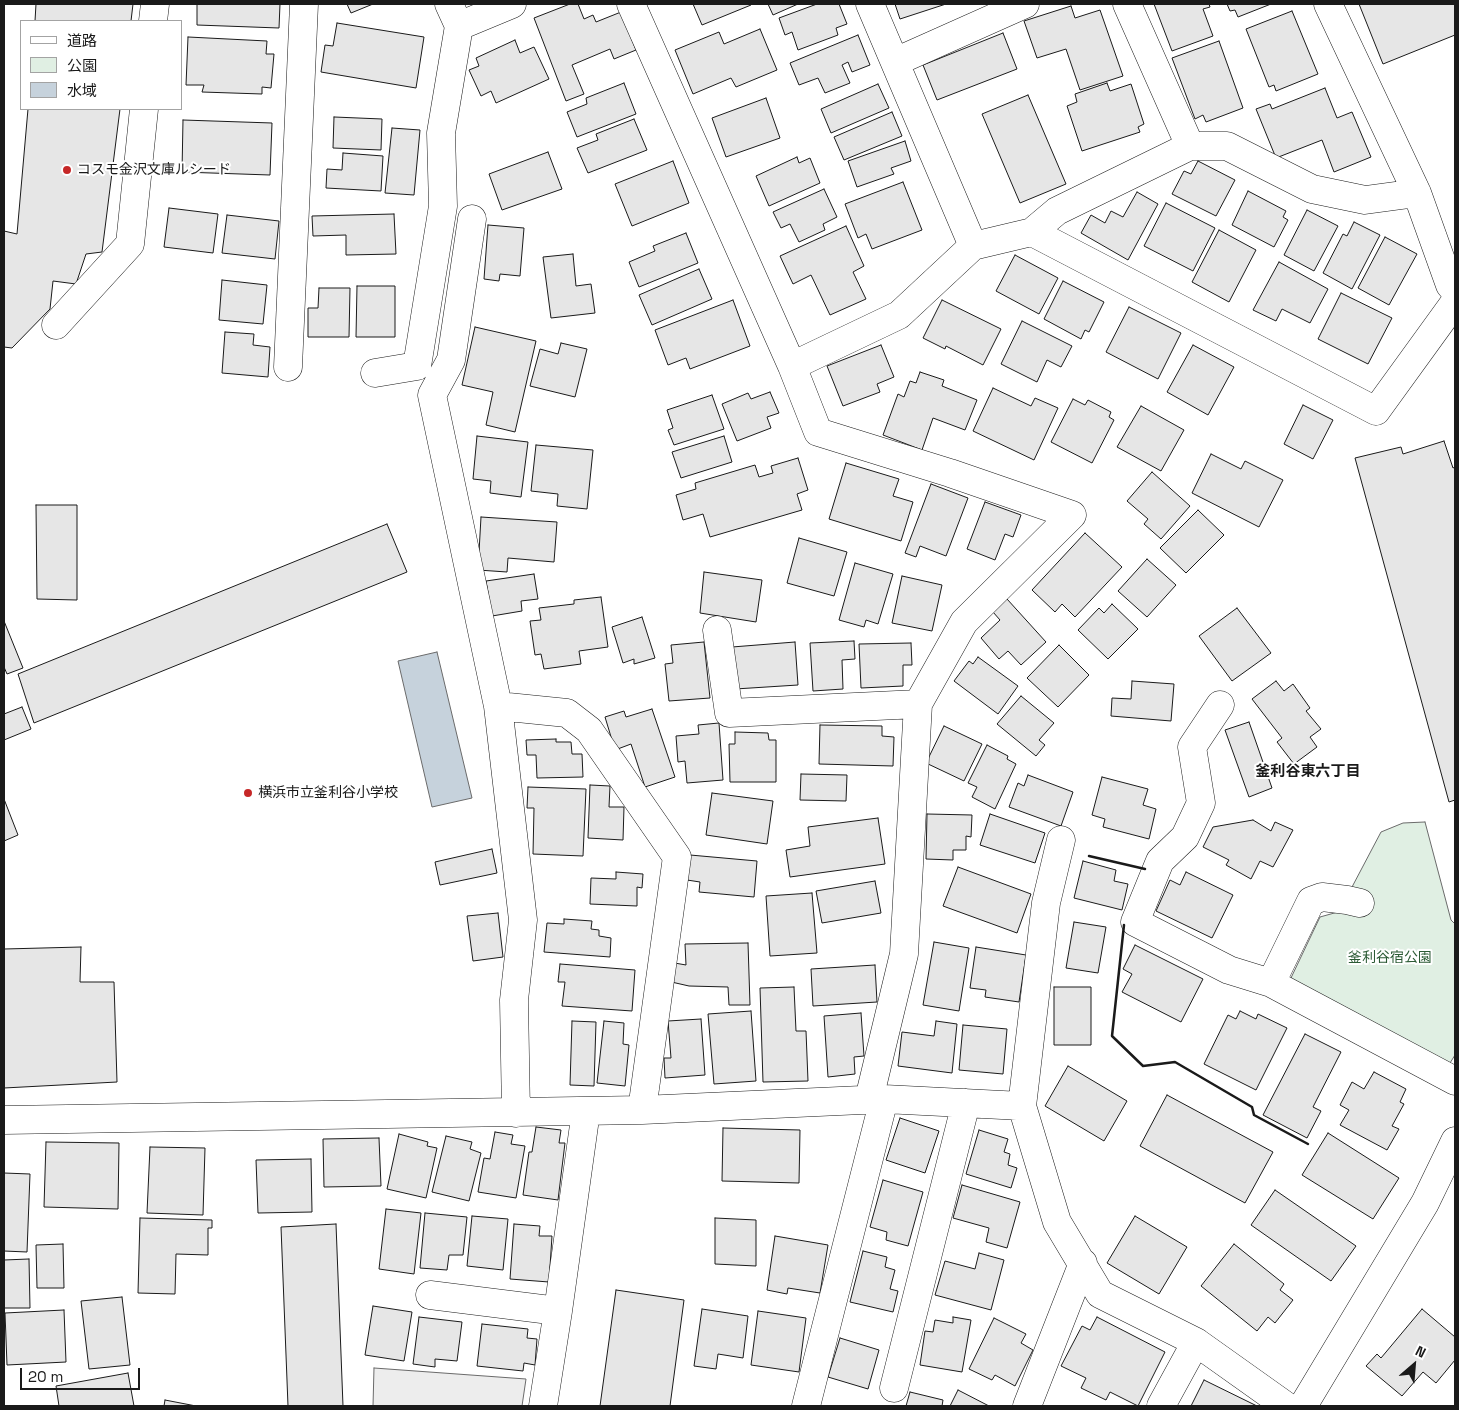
<!DOCTYPE html>
<html>
<head>
<meta charset="utf-8">
<style>
	body { margin:0 }
	#map { position:relative; width:1459px; height:1410px; overflow:hidden; background:#fff; font-family:"Space Grotesk","Noto Sans JP",sans-serif }
	canvas { display:block }
	.frame { position:absolute; inset:0; border:5px solid #1a1a1a; pointer-events:none }
	.legend { position:absolute; left:20px; top:20px; width:162px; height:90px; box-sizing:border-box; background:#fff; border:1px solid #a3a3a3; margin:0; padding:6px 9px; list-style:none; font-size:15px; color:#1a1a1a }
	.legend li { display:flex; align-items:center; gap:10px; height:25px }
	.legend b { width:25px; border:1px solid #a3a3a3 }
	.north { position:absolute; left:1389px; top:1340px; width:50px; height:50px; -webkit-text-stroke:4px #fff; paint-order:stroke; rotate:27deg; font-size:14px; font-weight:700; line-height:20px; text-align:center; color:#1a1a1a }
	.north::after { content:''; display:block; margin:auto; width:18px; height:22px; background:#1a1a1a; clip-path:polygon(50% 0,100% 100%,50% 72%,0 100%) }
	.scale { position:absolute; left:20px; top:1368px; width:120px; height:22px; box-sizing:border-box; border:2px solid #1a1a1a; border-top:0; padding-left:6px; font-size:15px; line-height:18px; white-space:nowrap; color:#1a1a1a; -webkit-text-stroke:4px #fff; paint-order:stroke }
</style>
</head>
<body>
<div id="map">
<canvas width="1459" height="1410"></canvas>
<div class="frame"></div>
<ul class="legend">
<li><b style="height:6px;background:#fff"></b>道路</li>
<li><b style="height:14px;background:#e0efe3"></b>公園</li>
<li><b style="height:14px;background:#c6d2dc"></b>水域</li>
</ul>
<div class="north">N</div>
<div class="scale">20 m</div>
</div>
<script>
const context = document.querySelector('canvas').getContext('2d');
context.lineJoin = 'round';
function fill(path, color) { context.fillStyle = color; context.fill(path, 'evenodd'); }
const poly = rows => new Path2D(rows.map(r => 'M' + r).join(''));
function stroke(path, color, width, dash) { context.strokeStyle = color; context.lineWidth = width; context.lineCap = dash ? 'butt' : 'round'; context.setLineDash(dash || []); context.stroke(path); }
function label(font, color, halo, rows, align = 'center') {
  context.font = font + ' "Space Grotesk","Noto Sans JP",sans-serif'; context.lineWidth = 4; context.setLineDash([]); context.textBaseline = 'middle'; context.strokeStyle = halo; context.fillStyle = color; for (const [text, x, y, turn = 0] of rows) {
    context.save(); context.translate(x, y); context.rotate((+turn || 0) * Math.PI / 180); context.textAlign = isNaN(turn) ? turn : align; if (halo) context.strokeText(text, 0, 0); context.fillText(text, 0, 0); context.restore();
  }
}
const green = poly([
	[1425,822,1451,920,1455,924,1455,1055,1450,1063,1290,980,1320,917,1345,910,1352,887,1381,832,1403,823,1425,822]
]);
fill(green, '#e0efe3');
stroke(green, '#6a6a6a', 1);
const parking = poly([
	[374,1368,526,1379,522,1406,373,1406,374,1368]
]);
fill(parking, '#ededed');
stroke(parking, '#6a6a6a', 1);
const water = poly([
	[437,652,472,798,432,807,398,661,437,652]
]);
fill(water, '#c6d2dc');
stroke(water, '#6a6a6a', 1);
const building = poly([
	[36,4,133,4,131,21,35,21,36,4],
	[197,4,280,4,279,28,197,25,197,4],
	[347,4,373,4,351,13,347,4],
	[570,4,578,4,584,19,593,15,596,22,621,12,636,50,614,59,610,49,572,65,584,94,566,101,534,18,570,4],
	[693,4,751,4,751,5,702,25,693,4],
	[768,4,798,4,773,15,768,4],
	[817,4,839,4,847,24,836,28,838,35,798,50,792,32,785,35,779,18,817,4],
	[895,4,946,4,900,19,895,4],
	[1154,4,1209,4,1210,7,1203,9,1213,36,1172,51,1154,4],
	[1227,4,1271,4,1238,17,1235,10,1230,11,1227,4],
	[1359,4,1455,4,1455,35,1383,64,1359,4],
	[1071,6,1075,18,1100,10,1123,76,1080,90,1066,49,1037,58,1024,21,1071,6],
	[1292,11,1318,74,1276,91,1274,85,1269,87,1246,29,1292,11],
	[337,23,424,37,416,88,321,72,325,45,333,46,337,23],
	[760,29,777,70,736,87,731,78,693,94,675,50,719,32,724,44,760,29],
	[1003,33,1017,69,937,100,923,65,1003,33],
	[858,35,870,65,852,72,848,62,842,65,850,83,825,93,818,78,799,85,790,63,858,35],
	[188,37,267,41,266,54,274,54,271,88,262,87,262,94,202,92,204,85,186,85,188,37],
	[515,40,520,53,534,47,549,79,496,103,491,91,481,96,469,70,479,66,476,58,515,40],
	[1219,41,1243,108,1206,122,1203,115,1195,119,1172,58,1219,41],
	[624,83,636,114,577,137,567,112,587,104,586,98,624,83],
	[1107,83,1110,91,1131,84,1144,124,1138,127,1140,132,1082,151,1067,106,1077,102,1075,94,1107,83],
	[878,84,889,108,831,133,821,109,878,84],
	[1325,88,1337,118,1352,112,1371,157,1334,172,1322,140,1276,158,1256,109,1270,104,1272,109,1325,88],
	[1028,95,1066,184,1020,203,982,114,1028,95],
	[766,98,780,138,726,157,712,118,766,98],
	[28,109,120,109,102,252,86,254,76,284,53,281,50,309,12,348,4,347,4,231,17,234,28,109],
	[892,112,902,136,844,160,834,137,892,112],
	[334,117,382,119,381,150,333,148,334,117],
	[634,119,647,150,588,173,577,148,598,140,596,134,634,119],
	[183,120,272,123,270,175,182,172,183,120],
	[392,128,420,130,414,195,385,193,392,128],
	[905,141,911,161,891,168,894,174,857,187,848,161,905,141],
	[548,152,562,189,502,210,489,174,548,152],
	[343,153,383,156,381,191,326,188,327,169,342,170,343,153],
	[797,157,799,163,810,158,820,183,769,206,756,176,797,157],
	[673,161,689,203,632,226,615,184,673,161],
	[1198,161,1235,180,1216,216,1172,194,1184,171,1191,174,1198,161],
	[903,182,922,230,872,249,866,234,858,238,845,204,903,182],
	[824,189,837,217,823,224,825,230,799,242,790,224,781,228,773,212,824,189],
	[1248,191,1286,211,1283,217,1288,220,1274,247,1232,225,1248,191],
	[1137,192,1158,204,1128,260,1081,233,1091,215,1105,223,1111,211,1123,217,1137,192],
	[1166,203,1215,228,1193,271,1144,246,1166,203],
	[169,208,218,214,213,253,164,247,169,208],
	[1307,210,1338,226,1314,271,1284,255,1307,210],
	[394,214,396,254,346,255,346,235,313,236,312,216,394,214],
	[227,215,279,221,275,259,222,253,227,215],
	[1354,222,1380,235,1352,289,1323,273,1343,234,1347,236,1354,222],
	[488,225,524,228,520,276,500,274,499,281,484,279,488,225],
	[846,226,864,266,853,272,866,299,830,315,811,275,793,284,780,256,846,226],
	[1219,230,1256,250,1229,302,1192,282,1219,230],
	[686,233,698,263,639,287,629,262,655,251,653,246,686,233],
	[1385,237,1417,254,1389,305,1358,288,1385,237],
	[573,254,576,286,591,284,595,313,551,318,543,257,573,254],
	[1015,255,1058,278,1039,314,996,291,1015,255],
	[1279,262,1328,289,1310,323,1282,309,1276,321,1253,310,1279,262],
	[699,269,712,299,652,325,639,295,699,269],
	[222,280,267,285,263,324,219,320,222,280],
	[1063,281,1104,302,1089,332,1085,330,1081,339,1044,319,1063,281],
	[357,286,395,286,395,337,356,337,357,286],
	[319,288,350,288,349,337,308,337,308,308,318,308,319,288],
	[1341,293,1392,318,1368,364,1318,339,1341,293],
	[733,300,750,346,690,369,686,358,668,365,655,330,733,300],
	[942,300,1001,329,983,365,946,346,945,349,923,338,942,300],
	[1129,307,1181,333,1158,379,1106,352,1129,307],
	[1022,321,1072,346,1061,367,1047,360,1037,382,1001,364,1022,321],
	[475,327,536,341,515,432,486,425,493,392,462,385,475,327],
	[225,332,254,334,253,345,270,347,268,377,222,373,225,332],
	[561,343,587,349,575,397,530,386,540,349,558,354,561,343],
	[881,345,894,377,877,384,880,392,843,406,827,366,881,345],
	[1193,345,1234,367,1208,415,1167,392,1193,345],
	[920,372,944,380,942,386,977,400,965,430,933,418,922,450,883,435,898,394,904,397,910,381,916,383,920,372],
	[993,388,1031,406,1035,398,1058,408,1034,460,973,431,993,388],
	[770,392,779,413,767,417,771,428,737,441,722,404,748,393,751,399,770,392],
	[712,395,724,429,674,445,668,430,673,428,667,410,712,395],
	[1073,399,1085,405,1088,400,1111,412,1109,417,1114,420,1092,463,1051,442,1073,399],
	[1303,405,1333,420,1313,459,1284,444,1303,405],
	[1141,406,1184,430,1161,471,1117,447,1141,406],
	[477,436,528,442,521,497,490,493,491,481,473,479,477,436],
	[724,436,732,462,681,478,672,452,724,436],
	[1444,441,1453,468,1455,467,1455,800,1449,802,1355,458,1401,447,1403,454,1444,441],
	[536,445,593,450,587,509,557,506,558,494,531,491,536,445],
	[1211,454,1241,469,1245,461,1283,480,1259,527,1192,493,1211,454],
	[798,458,808,490,797,494,802,510,710,537,703,514,683,520,676,495,696,489,695,483,755,465,759,477,773,473,771,466,798,458],
	[846,463,899,479,893,496,913,502,901,541,829,519,846,463],
	[1152,472,1190,506,1161,539,1144,524,1148,519,1127,501,1152,472],
	[931,484,968,498,946,556,920,546,916,557,905,553,931,484],
	[985,502,1021,515,1013,537,1005,534,995,560,967,549,985,502],
	[36,505,77,505,77,600,37,599,36,505],
	[1198,510,1224,535,1186,573,1160,548,1198,510],
	[481,517,557,522,554,562,508,558,507,572,478,570,481,517],
	[387,524,407,572,34,723,18,674,387,524],
	[1085,533,1122,567,1075,617,1062,604,1055,612,1032,590,1085,533],
	[799,538,847,552,834,596,787,583,799,538],
	[1147,559,1176,585,1147,617,1118,591,1147,559],
	[855,563,893,574,878,624,866,620,864,627,839,620,855,563],
	[704,572,762,580,756,622,700,613,704,572],
	[534,574,538,599,521,601,522,611,492,616,486,581,534,574],
	[902,576,942,585,932,631,892,623,902,576],
	[601,597,608,647,579,651,581,664,544,669,541,654,535,655,530,621,541,620,539,608,574,604,574,600,601,597],
	[1007,599,1046,642,1021,665,1008,651,999,659,981,638,1000,620,993,612,1007,599],
	[1112,604,1138,629,1108,659,1078,630,1099,608,1104,613,1112,604],
	[1237,608,1271,653,1232,681,1199,636,1237,608],
	[642,617,655,658,634,664,634,659,623,663,612,627,642,617],
	[4,621,23,668,7,674,4,667,4,621],
	[854,641,855,659,842,660,843,689,813,691,810,643,854,641],
	[704,642,710,698,669,701,665,664,673,663,671,645,704,642],
	[795,642,798,685,735,689,732,647,795,642],
	[911,643,912,665,903,665,903,686,861,688,859,644,911,643],
	[1059,645,1089,675,1058,707,1027,678,1059,645],
	[978,657,1018,686,998,714,954,681,969,661,973,664,978,657],
	[1132,681,1174,684,1171,721,1111,716,1112,698,1131,699,1132,681],
	[1276,681,1284,691,1293,684,1310,708,1306,711,1321,729,1310,737,1317,747,1294,764,1277,742,1282,738,1252,699,1276,681],
	[1021,696,1054,723,1039,740,1045,745,1036,756,997,724,1021,696],
	[22,707,31,729,4,740,4,714,22,707],
	[652,709,675,777,645,787,631,744,615,750,605,717,624,711,626,717,652,709],
	[1249,722,1272,788,1249,797,1225,730,1249,722],
	[719,723,723,780,687,783,685,761,678,762,676,736,699,734,698,725,719,723],
	[820,725,882,726,882,736,894,737,893,766,819,764,820,725],
	[944,726,982,744,964,781,926,763,944,726],
	[735,732,768,733,769,740,776,740,776,782,730,782,729,744,735,744,735,732],
	[556,739,556,742,571,742,572,754,582,754,583,777,537,778,536,755,527,755,526,740,556,739],
	[987,745,1008,756,1007,759,1016,764,995,809,972,797,977,787,968,783,987,745],
	[801,774,847,775,846,801,800,800,801,774],
	[1028,775,1073,792,1061,826,1009,807,1018,783,1024,786,1028,775],
	[1102,777,1148,789,1143,805,1156,809,1149,839,1103,827,1105,819,1092,815,1102,777],
	[590,785,610,786,609,807,624,807,623,840,588,838,590,785],
	[528,787,586,789,583,856,533,854,534,808,527,808,528,787],
	[712,793,773,801,767,844,706,835,712,793],
	[4,799,18,835,4,841,4,799],
	[927,814,972,815,971,837,966,836,966,850,953,850,953,860,926,859,927,814],
	[990,814,1045,833,1035,863,980,845,990,814],
	[878,818,885,864,790,877,786,850,810,846,808,827,878,818],
	[1253,820,1271,831,1275,822,1293,830,1273,867,1260,861,1251,879,1226,865,1229,860,1203,847,1213,827,1253,820],
	[492,849,497,873,440,885,435,862,492,849],
	[690,855,757,861,754,897,699,892,700,882,687,880,690,855],
	[1083,861,1116,870,1114,881,1128,884,1122,910,1074,898,1083,861],
	[958,867,1031,894,1017,933,943,906,958,867],
	[616,872,643,874,642,888,637,887,637,906,590,904,591,878,616,879,616,872],
	[1186,872,1233,895,1212,938,1156,911,1170,880,1180,885,1186,872],
	[875,881,881,913,822,923,816,891,875,881],
	[812,893,817,953,770,956,766,896,812,893],
	[498,913,503,957,473,961,467,916,498,913],
	[564,919,592,921,591,929,599,930,599,936,611,938,610,957,544,952,547,923,564,924,564,919],
	[1074,922,1106,927,1098,973,1066,968,1074,922],
	[934,942,969,948,959,1011,923,1005,934,942],
	[748,943,750,1005,729,1005,728,987,689,986,667,981,669,962,686,965,685,944,748,943],
	[1135,945,1203,979,1181,1022,1122,992,1132,974,1123,969,1135,945],
	[81,947,80,982,114,982,117,1082,4,1088,4,949,81,947],
	[976,947,1026,955,1019,1002,985,997,986,990,970,988,976,947],
	[560,964,635,970,632,1011,562,1006,565,982,558,982,560,964],
	[875,965,877,1002,813,1006,811,969,875,965],
	[794,987,796,1031,806,1031,808,1081,763,1082,760,988,794,987],
	[1054,987,1091,987,1091,1045,1054,1045,1054,987],
	[751,1011,756,1081,714,1084,708,1014,751,1011],
	[1240,1011,1256,1019,1258,1014,1287,1028,1256,1090,1204,1064,1228,1015,1236,1019,1240,1011],
	[861,1013,864,1056,854,1057,855,1074,828,1077,824,1016,861,1013],
	[701,1019,705,1075,665,1078,664,1058,671,1058,668,1021,701,1019],
	[572,1021,596,1022,594,1086,570,1085,572,1021],
	[604,1021,624,1023,623,1044,629,1045,625,1086,597,1083,604,1021],
	[936,1021,957,1024,952,1073,898,1066,902,1032,934,1036,936,1021],
	[963,1025,1007,1029,1003,1074,959,1070,963,1025],
	[1305,1034,1341,1052,1313,1107,1321,1111,1307,1138,1263,1115,1305,1034],
	[1068,1066,1127,1101,1104,1141,1045,1106,1068,1066],
	[1374,1072,1406,1089,1400,1102,1404,1104,1392,1126,1399,1129,1387,1150,1340,1125,1349,1110,1340,1105,1352,1082,1364,1089,1374,1072],
	[1167,1095,1273,1152,1245,1203,1140,1146,1167,1095],
	[900,1118,939,1131,925,1173,886,1160,900,1118],
	[536,1127,561,1130,559,1143,565,1143,558,1200,523,1195,529,1152,532,1152,536,1127],
	[723,1128,800,1130,799,1183,722,1181,723,1128],
	[979,1130,1008,1139,1004,1152,1010,1154,1008,1165,1017,1168,1011,1188,966,1174,979,1130],
	[495,1132,513,1135,511,1144,525,1146,516,1198,478,1192,484,1158,490,1159,495,1132],
	[1328,1133,1399,1178,1373,1219,1302,1175,1328,1133],
	[399,1134,428,1142,427,1146,437,1148,426,1198,387,1189,399,1134],
	[446,1136,472,1142,470,1149,481,1153,469,1201,432,1192,446,1136],
	[379,1138,381,1186,324,1187,323,1139,379,1138],
	[46,1142,119,1143,118,1209,44,1207,46,1142],
	[150,1147,205,1148,203,1215,147,1213,150,1147],
	[311,1159,312,1212,258,1213,256,1160,311,1159],
	[4,1173,30,1174,27,1252,4,1251,4,1173],
	[883,1180,923,1192,908,1246,886,1240,887,1232,870,1227,883,1180],
	[962,1185,1020,1202,1007,1248,986,1242,989,1228,953,1218,962,1185],
	[1275,1190,1356,1246,1331,1281,1251,1225,1275,1190],
	[386,1209,421,1213,414,1274,379,1269,386,1209],
	[425,1213,467,1217,463,1255,449,1255,447,1270,420,1268,425,1213],
	[472,1216,508,1219,503,1270,467,1266,472,1216],
	[1135,1216,1187,1247,1159,1294,1107,1263,1135,1216],
	[140,1218,212,1220,212,1228,208,1228,208,1255,176,1254,175,1294,138,1293,140,1218],
	[715,1218,756,1220,756,1266,715,1264,715,1218],
	[336,1224,343,1406,288,1406,281,1227,336,1224],
	[514,1224,540,1226,539,1236,552,1236,549,1282,510,1279,514,1224],
	[775,1236,828,1245,820,1293,788,1288,787,1294,767,1290,775,1236],
	[63,1244,64,1288,37,1288,36,1245,63,1244],
	[1234,1244,1284,1284,1280,1290,1293,1300,1275,1323,1268,1317,1257,1331,1201,1286,1234,1244],
	[863,1251,887,1257,885,1267,895,1270,890,1289,898,1291,893,1312,850,1302,863,1251],
	[979,1253,1004,1260,991,1310,935,1295,945,1261,975,1269,979,1253],
	[29,1259,30,1308,4,1308,4,1260,29,1259],
	[616,1290,684,1300,670,1406,600,1406,616,1290],
	[122,1297,130,1365,89,1369,81,1301,122,1297],
	[373,1306,412,1312,404,1361,365,1355,373,1306],
	[702,1309,748,1316,743,1358,718,1354,716,1369,694,1366,702,1309],
	[1422,1309,1455,1337,1455,1360,1436,1383,1423,1372,1402,1396,1366,1366,1377,1354,1381,1358,1422,1309],
	[64,1310,66,1362,7,1365,5,1313,64,1310],
	[758,1311,806,1318,799,1372,751,1365,758,1311],
	[419,1317,462,1322,457,1361,435,1359,435,1367,413,1364,419,1317],
	[953,1317,971,1320,962,1372,920,1365,925,1331,933,1332,935,1320,953,1323,953,1317],
	[1097,1317,1165,1352,1138,1406,1110,1392,1106,1400,1081,1388,1086,1378,1061,1366,1082,1326,1090,1330,1097,1317],
	[994,1318,1026,1334,1021,1343,1033,1350,1015,1386,995,1375,992,1380,969,1369,994,1318],
	[482,1324,528,1329,527,1338,537,1339,535,1365,524,1363,523,1371,477,1366,482,1324],
	[840,1338,879,1350,868,1389,828,1377,840,1338],
	[128,1373,134,1406,59,1406,56,1386,128,1373],
	[1204,1380,1257,1406,1191,1406,1204,1380],
	[958,1390,989,1406,950,1406,958,1390],
	[910,1392,943,1400,942,1406,906,1406,910,1392],
	[165,1400,196,1406,164,1406,165,1400]
]);
fill(building, '#e6e6e6');
stroke(building, '#1a1a1a', 1);
const minor = poly([
	[631,4,792,366,818,432,950,473,1072,515,964,622,918,704,904,954,869,1099],
	[870,4,973,246],
	[1127,4,1190,146],
	[1328,4,1417,193,1450,285,1455,291],
	[153,21,155,4],
	[459,26,512,4],
	[895,62,1025,4],
	[472,219,451,360,432,395,498,706,523,920,514,1000,516,1113],
	[1032,232,1376,411,1455,302],
	[56,325,130,244,144,109],
	[792,366,899,315,973,246,1032,232,1057,211,1190,146,1227,146,1312,189,1365,200,1417,193],
	[288,367,304,4],
	[375,373,417,366,443,206,441,133,459,26,449,4],
	[717,630,729,713,918,704],
	[1220,705,1192,747,1201,803,1185,837,1160,861,1135,922,1229,970,1271,983],
	[498,706,567,713,589,730,677,857,642,1110],
	[1360,903,1347,900,1322,897,1311,901,1271,983,1455,1081],
	[1022,1106,1046,903,1061,840],
	[4,1120,642,1110,884,1099,1022,1106,1057,1222,1100,1294,1196,1342,1286,1406],
	[430,1295,558,1311],
	[894,1388,966,1103],
	[543,1406,558,1311,586,1111],
	[806,1406,884,1099],
	[1027,1406,1083,1263],
	[1161,1406,1196,1342],
	[1303,1406,1425,1203,1455,1141]
]);
stroke(minor, '#1a1a1a', 29);
stroke(minor, '#fff', 28);
stroke(poly([
	[1089,856,1145,869],
	[1124,925,1112,1036,1143,1066,1175,1062,1252,1107,1254,1115,1308,1144]
]), '#1a1a1a', 2.5);
for (const [x, y, r, color] of [
	[67,170,5,"#c62828"],
	[248,793,5,"#c62828"]
]) { const dot = new Path2D(); dot.arc(x, y, r, 0, 2 * Math.PI); context.fillStyle = color; context.fill(dot); stroke(dot, '#fff', 2); }
label('14px', '#1a1a1a', '#fff', [
	["コスモ金沢文庫ルシード",77,170],
	["横浜市立釜利谷小学校",258,793]
], 'left');
label('14px', '#2b5a34', '#fff', [
	["釜利谷宿公園",1390,958]
]);
label('bold 15px', '#1a1a1a', '#fff', [
	["釜利谷東六丁目",1308,772]
]);
</script>
</body>
</html>
